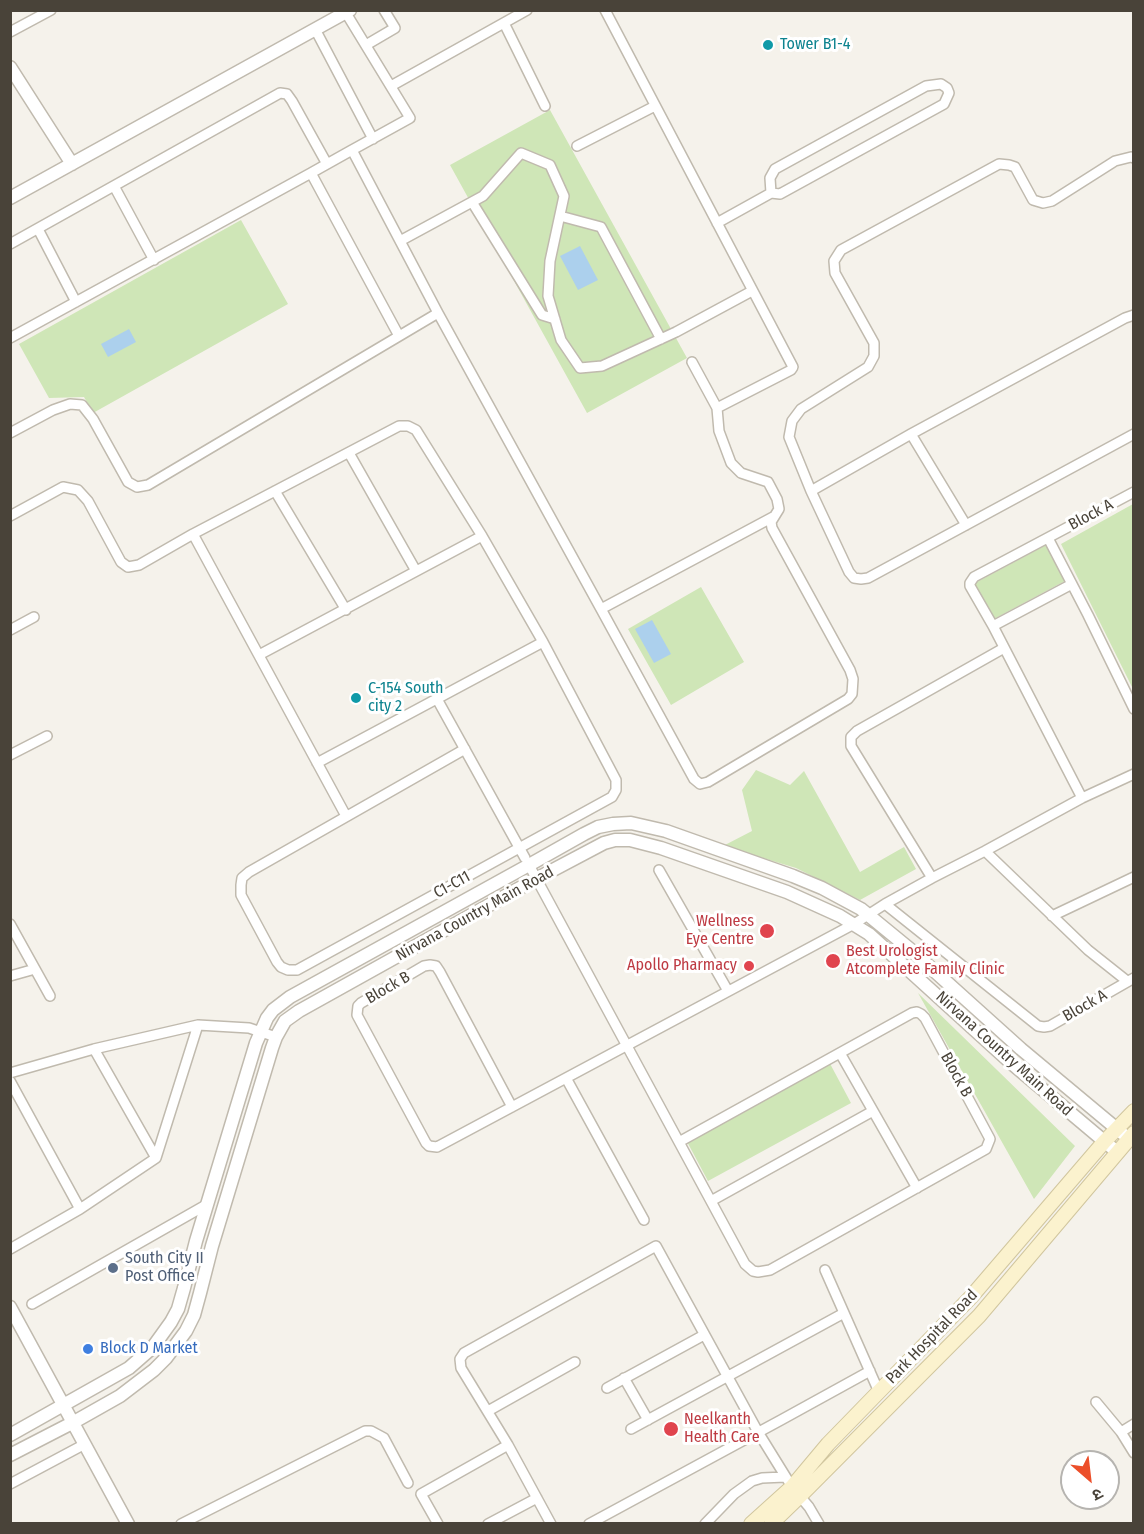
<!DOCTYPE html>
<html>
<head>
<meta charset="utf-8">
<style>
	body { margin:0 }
	#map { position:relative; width:1144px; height:1534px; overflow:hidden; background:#f5f2eb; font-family:"Fira Sans Condensed","Noto Sans Devanagari",sans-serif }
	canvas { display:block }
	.frame { position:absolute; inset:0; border:12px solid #494339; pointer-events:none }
	.north { position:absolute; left:1060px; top:1450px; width:60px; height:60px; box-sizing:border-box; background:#fff; border:2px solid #b6b4b0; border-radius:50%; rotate:152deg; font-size:16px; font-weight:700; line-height:24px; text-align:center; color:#494339 }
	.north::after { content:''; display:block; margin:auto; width:21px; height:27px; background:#ec4f2a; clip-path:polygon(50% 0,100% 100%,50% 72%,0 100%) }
</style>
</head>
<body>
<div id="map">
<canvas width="1144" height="1534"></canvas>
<div class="frame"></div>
<div class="north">उ</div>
</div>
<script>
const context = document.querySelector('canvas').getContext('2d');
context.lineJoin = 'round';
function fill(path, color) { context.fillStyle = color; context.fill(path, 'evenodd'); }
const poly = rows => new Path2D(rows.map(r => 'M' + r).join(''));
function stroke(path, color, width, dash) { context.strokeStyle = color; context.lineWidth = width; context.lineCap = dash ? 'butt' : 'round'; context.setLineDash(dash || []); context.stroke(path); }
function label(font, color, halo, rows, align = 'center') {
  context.font = font + ' "Fira Sans Condensed",sans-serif'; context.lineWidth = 6; context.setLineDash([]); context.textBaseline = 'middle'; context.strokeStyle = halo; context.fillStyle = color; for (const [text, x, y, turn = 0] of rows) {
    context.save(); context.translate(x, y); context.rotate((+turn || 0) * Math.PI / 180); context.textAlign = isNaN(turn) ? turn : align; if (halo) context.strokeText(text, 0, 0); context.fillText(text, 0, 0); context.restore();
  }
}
fill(poly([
	[550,110,687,358,587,413,450,165],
	[241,220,288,304,93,413,84,397,49,398,19,344],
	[1133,504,1133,689,1061,544],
	[1046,545,1065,581,992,620,973,584],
	[701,587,744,662,671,705,628,629],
	[756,770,790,785,804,771,860,872,904,847,916,869,860,900,796,868,723,846,752,831,742,790],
	[918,993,1075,1146,1034,1199],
	[827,1058,851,1103,708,1181,684,1136]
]), '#cfe6b7');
fill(poly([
	[580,246,598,280,578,290,560,256],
	[129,329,136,342,108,357,101,344],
	[652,620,671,654,654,663,635,629]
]), '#acd0ed');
const minor = poly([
	[605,10,793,367,791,370,717,408],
	[346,13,410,118,352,150],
	[504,23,545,106],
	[315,29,373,139],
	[10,32,51,10],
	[366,45,395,28,384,10],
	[391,86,527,10],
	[577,146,655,106],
	[1134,158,1131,157,1115,161,1052,201,1043,203,1033,200,1015,167,1009,165,999,164,841,250,834,261,835,273,874,343,874,356,868,367,801,409,792,421,789,437,811,491,849,572,854,578,861,579,868,578,1134,434],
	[114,186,154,260],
	[472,202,542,315,555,319],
	[560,216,601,227,661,339],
	[717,223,771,193,780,194,944,104,949,93,947,88,941,84,926,86,775,169,770,178,771,193],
	[38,229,76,302],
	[400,241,483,196,521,153,550,165,564,196,550,261,548,296,561,340,580,368,602,366,676,332,752,291],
	[10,244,280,93,287,94,292,101,327,164],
	[399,336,311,173,352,150,438,313,601,609,694,779,700,784,708,782,848,699,852,694,853,679,850,670,772,528,771,522,779,509,777,499,768,482,741,473,731,463,719,431,717,408,692,362],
	[10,338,311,173],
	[10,433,53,410,70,404,82,405,93,419,128,482,137,487,148,485,438,313],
	[911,434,966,525],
	[349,453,416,571],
	[275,491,346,610],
	[811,491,911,434,1125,318,1134,315],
	[10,516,63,487,78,490,88,501,121,562,128,567,139,565,193,534,399,426,408,426,416,430,482,536,543,642,616,780,616,790,612,797,297,970,288,970,281,967,277,962,241,895,241,885,242,878,249,872,465,749],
	[193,534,346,816],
	[1048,538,1088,615,1134,709],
	[601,609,773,517],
	[993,626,1072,584],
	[10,630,34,617],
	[259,655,482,536],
	[437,699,525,858],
	[10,755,47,736],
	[317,763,543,642],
	[1082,798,993,626,970,586,970,583,974,577,1134,492],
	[985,851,1088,950,1127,981],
	[529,865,745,1264,753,1271,758,1272,770,1270,986,1149,990,1139,925,1018,921,1014,917,1012,912,1013,679,1142],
	[659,870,728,991],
	[932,878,851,746,851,737,857,731,1004,648],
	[885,904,1038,1026,1044,1027,1050,1026,1134,978],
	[1052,916,1134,877],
	[10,924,50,996],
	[10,976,35,969],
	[94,1049,156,1158],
	[840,1053,917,1188],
	[10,1073,94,1049,198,1025,249,1028,276,1037],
	[566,1078,644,1220],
	[10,1081,80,1209],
	[512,1107,440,972,436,966,430,965,424,966,361,1003,358,1006,357,1015,426,1143,429,1146,437,1147,854,924,885,904,932,878,985,851,1082,798,1134,774],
	[711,1201,873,1111],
	[10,1249,80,1209,156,1158,198,1025],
	[825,1270,879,1392],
	[32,1304,206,1205],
	[624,1378,648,1420],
	[607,1388,704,1335],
	[1096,1402,1121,1432,1134,1453],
	[488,1411,575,1362],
	[631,1429,844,1313],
	[1121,1432,1134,1424],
	[10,1484,85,1444],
	[181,1524,365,1431,371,1431,384,1438,408,1483],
	[438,1524,421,1494,508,1445],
	[488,1524,537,1498],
	[551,1524,508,1445,461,1368,460,1359,464,1353,656,1246,758,1432,792,1487,809,1507,819,1524],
	[589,1524,781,1420,870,1371],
	[705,1524,734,1494,752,1481,762,1478,785,1477]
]);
const tertiary = poly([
	[10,67,72,164],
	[10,198,350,10],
	[10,1307,128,1524],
	[10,1435,129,1368,153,1347,171,1322,178,1309,184,1288,196,1241,256,1043,267,1018,273,1010,290,997,529,865,584,834,598,827,613,824,631,823,666,831,793,876,822,888,861,909,911,950,1021,1049,1123,1134],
	[10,1455,74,1422,120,1396,154,1370,166,1358,186,1331,194,1315,200,1293,212,1246,272,1048,276,1037,285,1021,299,1011,536,879,604,843,615,840,630,840,661,848,787,892,840,916,869,934,1010,1062,1117,1152]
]);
const secondary = poly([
	[751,1524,792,1487,828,1444,971,1297,1104,1142,1134,1111],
	[771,1524,800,1496,979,1316,1134,1133]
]);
stroke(minor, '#c0baae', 12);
stroke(tertiary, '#c0baae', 15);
stroke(secondary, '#d1c69e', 16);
stroke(minor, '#fff', 9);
stroke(tertiary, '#fff', 12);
stroke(secondary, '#fbf2ce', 14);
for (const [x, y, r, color] of [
	[768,45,6,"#0f9aa8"],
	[356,698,6,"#0f9aa8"],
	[767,931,8,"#e0444e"],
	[833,961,8,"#e0444e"],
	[749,966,6,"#e0444e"],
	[113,1268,6,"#5c6f8a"],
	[88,1349,6,"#3f7fe0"],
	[671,1429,8,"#e0444e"]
]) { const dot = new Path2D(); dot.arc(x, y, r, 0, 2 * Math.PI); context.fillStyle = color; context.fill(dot); stroke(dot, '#fff', 2); }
label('16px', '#0d838f', '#fff', [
	["Tower B1-4",780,45],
	["C-154 South",368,689],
	["city 2",368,707]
], 'left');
label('16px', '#494339', '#fff', [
	["Block A",1091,515,-28],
	["C1-C11",452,885,-29],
	["Nirvana Country Main Road",475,914,-29],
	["Block B",388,988,-30],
	["Block A",1085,1006,-30],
	["Nirvana Country Main Road",1004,1054,42],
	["Block B",956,1075,61],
	["Park Hospital Road",932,1337,-46]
]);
label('16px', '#be3a42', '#fff', [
	["Wellness",754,922],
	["Eye Centre",754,940],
	["Best Urologist",846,952,"left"],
	["Atcomplete Family Clinic",846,970,"left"],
	["Apollo Pharmacy",737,966],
	["Neelkanth",684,1420,"left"],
	["Health Care",684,1438,"left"]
], 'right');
label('16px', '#4e5e75', '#fff', [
	["South City II",125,1259],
	["Post Office",125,1277]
], 'left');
label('16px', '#366cbe', '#fff', [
	["Block D Market",100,1349]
], 'left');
</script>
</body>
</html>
